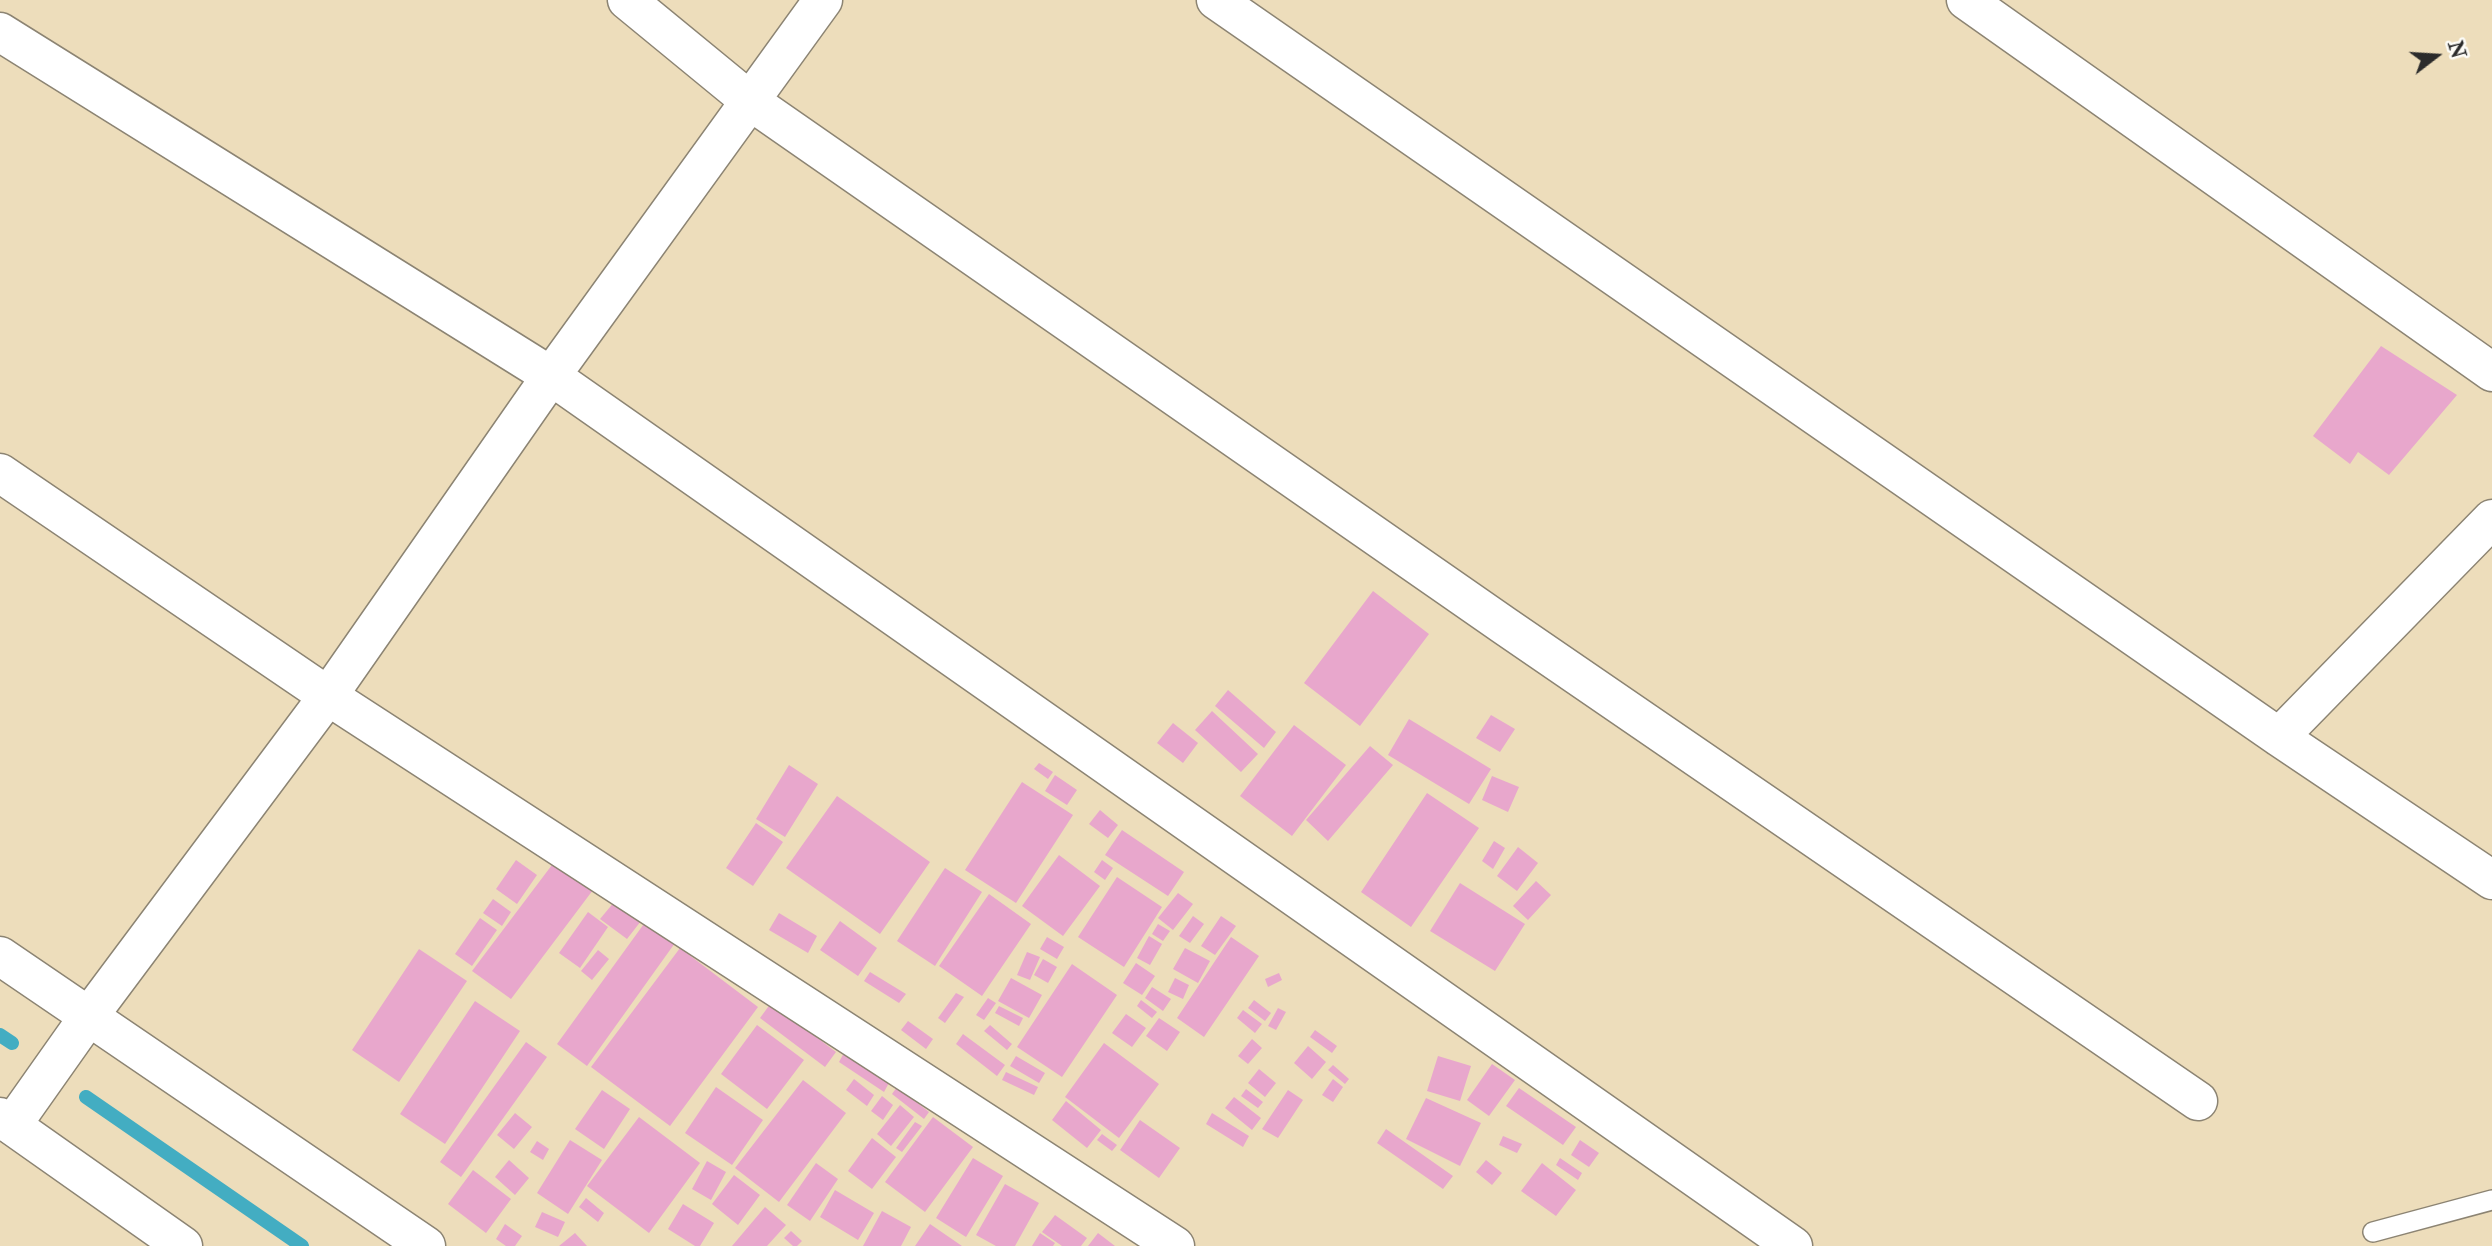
<!DOCTYPE html>
<html>
<head>
<meta charset="utf-8">
<style>
	body { margin:0 }
	#map { position:relative; width:2492px; height:1246px; overflow:hidden; background:#edddbb; font-family:"IM FELL Double Pica",serif }
	canvas { display:block }
	.north { position:absolute; left:2401px; top:21px; width:70px; height:70px; -webkit-text-stroke:5px #fdfcf7; paint-order:stroke; rotate:73deg; font-size:19px; font-weight:700; line-height:28px; text-align:center; color:#2b2b2b }
	.north::after { content:''; display:block; margin:auto; width:24px; height:32px; background:#2b2b2b; clip-path:polygon(50% 0,100% 100%,50% 72%,0 100%) }
</style>
</head>
<body>
<div id="map">
<canvas width="2492" height="1246"></canvas>
<div class="north">N</div>
</div>
<script>
const context = document.querySelector('canvas').getContext('2d');
context.lineJoin = 'round';
const poly = rows => new Path2D(rows.map(r => 'M' + r).join(''));
function stroke(path, color, width, dash) { context.strokeStyle = color; context.lineWidth = width; context.lineCap = dash ? 'butt' : 'round'; context.setLineDash(dash || []); context.stroke(path); }
function fill(path, color) { context.fillStyle = color; context.fill(path, 'evenodd'); }
stroke(poly([
	[0,1035,12,1043],
	[86,1097,302,1246]
]), '#43adc2', 14);
fill(poly([
	[2381,346,2457,395,2389,475,2358,452,2350,464,2313,436],
	[1373,591,1429,634,1360,726,1304,683],
	[1228,690,1276,732,1264,748,1215,706],
	[1212,711,1258,754,1241,772,1195,730],
	[1491,715,1515,729,1500,752,1476,738],
	[1409,719,1491,769,1469,804,1388,755],
	[1173,723,1198,743,1183,763,1157,743],
	[1294,725,1346,765,1292,836,1240,796],
	[1370,746,1393,765,1328,841,1306,820],
	[1039,763,1053,772,1048,779,1034,769],
	[789,765,818,784,785,837,756,819],
	[1055,775,1077,790,1067,805,1045,791],
	[1492,776,1519,787,1508,812,1482,800],
	[1022,782,1073,815,1016,903,965,870],
	[1427,793,1479,828,1411,927,1361,892],
	[837,796,930,862,880,934,786,868],
	[1100,810,1118,825,1108,838,1089,824],
	[756,823,783,842,753,886,726,868],
	[1122,830,1184,872,1168,896,1105,855],
	[1494,841,1505,848,1493,869,1482,861],
	[1518,847,1538,863,1517,891,1497,876],
	[564,849,602,878,511,999,472,971],
	[1059,855,1100,886,1063,936,1022,906],
	[516,860,537,875,517,904,496,889],
	[1102,860,1113,868,1105,880,1094,872],
	[945,868,982,892,935,966,897,941],
	[1117,877,1162,907,1124,967,1078,937],
	[1536,881,1551,895,1528,920,1513,906],
	[1460,883,1525,924,1495,971,1430,931],
	[1178,893,1193,904,1173,930,1158,918],
	[989,894,1031,924,982,996,939,966],
	[493,899,511,912,502,926,483,913],
	[615,901,641,921,627,939,600,919],
	[588,912,608,927,580,968,559,953],
	[779,913,817,936,808,953,769,930],
	[1193,916,1204,924,1190,943,1179,936],
	[1221,916,1236,926,1215,955,1201,946],
	[480,918,497,930,472,966,455,954],
	[646,921,675,943,587,1066,557,1044],
	[840,921,877,948,858,976,820,950],
	[1158,924,1170,931,1163,941,1152,934],
	[1149,936,1162,944,1150,965,1137,958],
	[1047,937,1064,947,1057,959,1040,949],
	[1231,937,1259,956,1204,1037,1177,1018],
	[680,948,758,1007,670,1126,591,1067],
	[1185,948,1210,961,1198,983,1173,969],
	[419,949,467,981,399,1082,352,1050],
	[598,950,609,959,592,980,581,971],
	[1027,952,1040,957,1030,980,1017,975],
	[1043,959,1057,967,1048,983,1034,975],
	[1136,963,1155,976,1142,995,1123,983],
	[1072,964,1117,995,1062,1077,1017,1047],
	[870,972,906,994,899,1003,864,981],
	[1279,973,1282,980,1268,987,1265,979],
	[1011,978,1042,995,1029,1018,998,1001],
	[1175,978,1189,985,1183,999,1168,992],
	[1152,987,1171,999,1163,1011,1145,998],
	[956,993,964,997,945,1023,938,1018],
	[988,998,996,1003,984,1020,976,1015],
	[1141,1000,1157,1012,1152,1018,1137,1006],
	[1254,1000,1271,1013,1265,1021,1248,1008],
	[475,1001,520,1031,445,1144,400,1114],
	[771,1003,836,1052,825,1067,760,1018],
	[999,1006,1023,1018,1019,1026,995,1013],
	[1278,1008,1286,1012,1276,1030,1268,1026],
	[1243,1010,1262,1024,1255,1033,1237,1018],
	[1126,1014,1146,1028,1132,1047,1112,1033],
	[1159,1018,1180,1032,1167,1051,1146,1036],
	[908,1021,933,1039,926,1049,901,1030],
	[757,1025,804,1060,767,1109,721,1074],
	[990,1025,1012,1044,1007,1050,984,1031],
	[1315,1030,1337,1046,1332,1053,1310,1037],
	[963,1034,1005,1065,997,1076,956,1044],
	[1252,1039,1262,1048,1248,1064,1238,1056],
	[526,1042,547,1057,461,1177,440,1162],
	[1104,1043,1159,1084,1119,1138,1065,1097],
	[1308,1046,1326,1062,1312,1079,1294,1063],
	[845,1051,890,1081,884,1092,839,1062],
	[1016,1056,1045,1073,1039,1083,1010,1066],
	[1438,1056,1471,1066,1460,1101,1427,1091],
	[1492,1064,1515,1080,1489,1116,1467,1100],
	[1333,1065,1349,1079,1345,1084,1328,1070],
	[1259,1069,1276,1083,1265,1097,1248,1083],
	[1006,1072,1038,1087,1034,1095,1002,1080],
	[854,1079,874,1095,867,1106,846,1090],
	[1333,1079,1343,1087,1333,1102,1322,1095],
	[803,1080,846,1113,779,1202,735,1168],
	[716,1087,763,1120,732,1165,685,1133],
	[897,1087,929,1112,924,1119,892,1094],
	[1519,1088,1576,1127,1563,1145,1506,1106],
	[1246,1089,1263,1102,1258,1108,1241,1096],
	[602,1090,630,1109,604,1149,575,1129],
	[1288,1090,1303,1100,1278,1138,1262,1129],
	[882,1096,893,1105,883,1120,871,1111],
	[1234,1097,1261,1118,1252,1130,1225,1108],
	[1426,1098,1481,1123,1460,1166,1406,1139],
	[1066,1101,1101,1130,1087,1148,1052,1120],
	[900,1105,914,1117,891,1146,877,1134],
	[515,1113,532,1127,514,1149,497,1135],
	[1212,1113,1249,1136,1243,1147,1206,1124],
	[639,1117,700,1163,649,1233,587,1186],
	[933,1117,973,1147,925,1212,885,1182],
	[1140,1120,1180,1148,1159,1178,1120,1150],
	[915,1122,922,1126,902,1152,896,1148],
	[1386,1129,1453,1176,1443,1189,1377,1143],
	[1102,1134,1117,1145,1112,1151,1097,1140],
	[1503,1136,1522,1144,1517,1153,1499,1145],
	[872,1138,896,1157,872,1189,848,1171],
	[570,1140,602,1160,568,1214,537,1193],
	[1580,1140,1599,1153,1589,1167,1571,1155],
	[537,1141,549,1149,543,1160,530,1152],
	[973,1158,1003,1176,966,1237,936,1218],
	[1560,1158,1582,1173,1578,1180,1556,1165],
	[509,1160,529,1178,515,1195,495,1177],
	[1486,1160,1502,1173,1492,1185,1476,1172],
	[707,1161,726,1172,711,1200,692,1189],
	[816,1163,838,1179,810,1221,787,1205],
	[1542,1163,1576,1190,1556,1216,1521,1191],
	[473,1170,511,1199,486,1233,448,1204],
	[734,1175,760,1195,738,1225,712,1204],
	[1005,1184,1039,1203,1015,1246,996,1246,976,1235],
	[835,1190,874,1213,858,1240,820,1217],
	[586,1198,604,1213,598,1222,579,1207],
	[683,1204,714,1223,700,1246,695,1246,668,1229],
	[765,1207,786,1225,767,1246,732,1246],
	[882,1211,911,1227,901,1246,863,1246],
	[542,1212,565,1222,558,1237,535,1227],
	[1055,1215,1087,1238,1081,1246,1062,1246,1042,1232],
	[505,1224,522,1236,515,1246,506,1246,496,1239],
	[930,1224,962,1246,915,1246],
	[791,1231,802,1241,797,1246,793,1246,784,1238],
	[575,1233,587,1246,559,1246],
	[1040,1233,1055,1243,1053,1246,1032,1246],
	[1098,1233,1115,1246,1088,1246]
]), '#e8a7cc');
const lane = poly([
	[2373,1232,2492,1200]
]);
const street = poly([
	[627,0,750,101,1505,626,2198,1101],
	[1216,0,2279,737,2492,880],
	[1966,0,2492,372],
	[0,32,551,376,1793,1246],
	[0,473,328,696,1175,1246],
	[2279,737,2492,519],
	[12,1125,89,1016,328,696,551,376,823,0]
]);
const secondary = poly([
	[0,956,426,1246],
	[0,1117,183,1246]
]);
stroke(lane, '#8c8473', 22);
stroke(street, '#8c8473', 41);
stroke(secondary, '#8c8473', 41);
stroke(lane, '#fff', 19);
stroke(street, '#fff', 38);
stroke(secondary, '#fff', 38);
</script>
</body>
</html>
